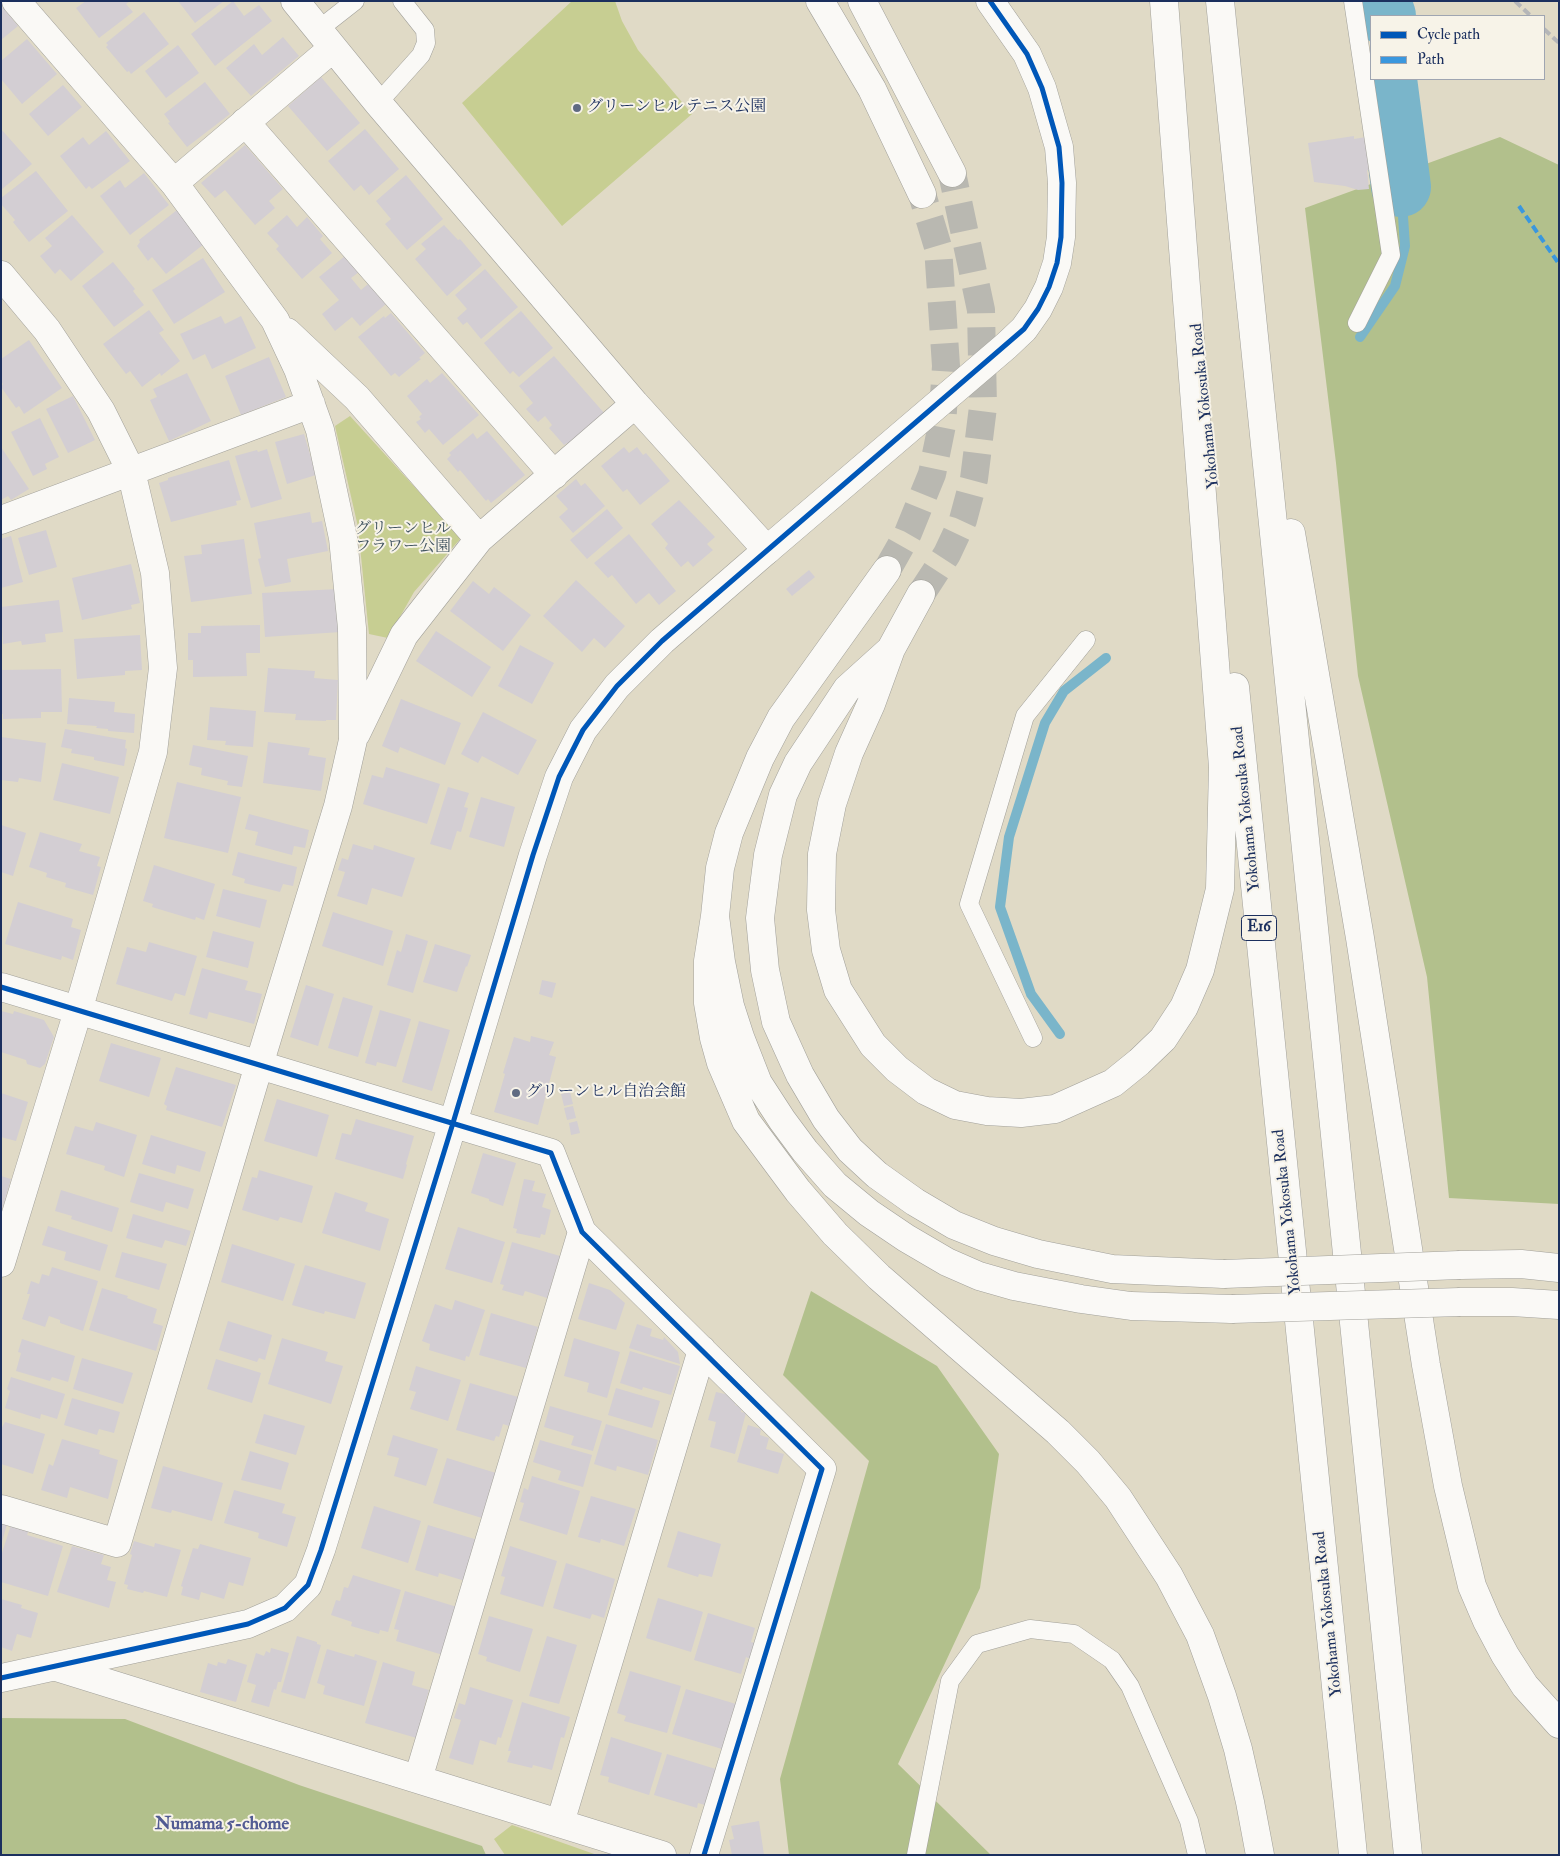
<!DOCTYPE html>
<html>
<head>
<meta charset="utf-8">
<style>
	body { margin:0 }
	#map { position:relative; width:1560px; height:1856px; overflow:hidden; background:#e0dac6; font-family:"IM FELL Double Pica",serif }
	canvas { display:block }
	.frame { position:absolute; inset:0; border:2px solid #1b2f5e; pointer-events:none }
	.legend { position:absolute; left:1370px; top:15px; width:175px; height:65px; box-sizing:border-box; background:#f7f3e8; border:1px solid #9fa5b1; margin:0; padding:6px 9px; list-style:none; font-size:15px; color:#1b2f5e }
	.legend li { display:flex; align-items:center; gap:10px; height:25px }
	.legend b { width:25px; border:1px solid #9fa5b1 }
</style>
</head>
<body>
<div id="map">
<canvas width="1560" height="1856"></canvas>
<div class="frame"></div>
<ul class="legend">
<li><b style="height:6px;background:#0057b8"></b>Cycle path</li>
<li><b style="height:6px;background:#3a97de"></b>Path</li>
</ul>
</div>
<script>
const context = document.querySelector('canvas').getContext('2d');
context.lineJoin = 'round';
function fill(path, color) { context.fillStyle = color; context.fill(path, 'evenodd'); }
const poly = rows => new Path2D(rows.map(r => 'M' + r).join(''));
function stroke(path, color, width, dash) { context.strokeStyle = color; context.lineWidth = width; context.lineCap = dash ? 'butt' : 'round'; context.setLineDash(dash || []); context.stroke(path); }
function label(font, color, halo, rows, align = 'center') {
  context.font = font + ' "IM FELL Double Pica","Noto Serif JP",serif'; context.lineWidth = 4; context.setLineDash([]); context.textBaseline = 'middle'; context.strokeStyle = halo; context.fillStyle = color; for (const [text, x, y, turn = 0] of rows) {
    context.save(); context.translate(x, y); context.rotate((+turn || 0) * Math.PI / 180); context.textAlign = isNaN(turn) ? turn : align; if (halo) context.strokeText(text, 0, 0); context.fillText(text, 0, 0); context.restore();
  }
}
fill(poly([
	[572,1,615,1,622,21,638,50,692,114,562,226,462,103],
	[350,416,461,538,414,592,388,638,369,634,358,527,335,426],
	[512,1825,597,1855,505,1855,494,1839]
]), '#c7ce92');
fill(poly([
	[1500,137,1559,165,1559,1204,1449,1198,1427,977,1358,676,1336,463,1305,208],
	[811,1291,937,1366,999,1454,980,1588,898,1764,991,1855,789,1855,780,1779,869,1461,783,1375],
	[1,1718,125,1719,299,1785,482,1846,486,1855,1,1855]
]), '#b2c08c');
stroke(poly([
	[1360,337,1395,286,1405,246,1401,187],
	[1060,1034,1031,994,1000,907,1009,837,1045,723,1064,691,1106,658]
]), '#7ab5ca', 10);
stroke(poly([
	[1381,1,1386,16],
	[1387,79,1401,187]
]), '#7ab5ca', 60);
fill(poly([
	[86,1,130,1,126,4,133,12,99,38,76,8],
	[178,1,224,1,195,23],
	[233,1,244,16,259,5,272,21,215,66,191,34],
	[1,5,18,26,1,40],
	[144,12,169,44,131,74,129,71,127,72,106,47,108,45,106,43],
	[283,37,299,56,251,96,226,68,254,44,262,55],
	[27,39,57,74,22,104,1,79,1,61],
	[178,45,199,73,166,98,145,71],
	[321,77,360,123,327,151,288,106],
	[205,82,230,114,187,147,168,123,170,122,164,114],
	[63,85,82,107,48,136,29,114],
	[1,129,32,164,1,190],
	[365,129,399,169,369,195,361,185,354,191,328,161],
	[106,131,130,161,92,189,89,186,86,189,60,156,83,137,89,145],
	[1354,136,1354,139,1366,137,1371,170,1367,170,1369,189,1358,190,1345,186,1314,182,1308,143],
	[245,145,283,189,269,201,275,208,255,225,225,190,215,198,201,183],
	[36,171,68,211,29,242,13,222,15,220,1,204,1,198],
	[144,173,169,205,130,235,100,196,120,180,125,188],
	[406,175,443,219,407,250,385,224,391,219,376,201],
	[177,210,204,244,166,274,152,257,148,261,137,246,140,242,139,240],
	[72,215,104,252,71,281,60,269,55,274,40,256,52,246,45,238],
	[287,215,297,227,307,217,323,236,320,239,332,253,302,279,276,249,279,246,267,233],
	[444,225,458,240,460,239,482,265,447,296,415,259,426,249,421,244],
	[345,256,359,272,351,278,361,290,368,284,386,304,360,326,352,317,335,331,322,314,339,300,319,277],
	[203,258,225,292,174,324,152,290],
	[113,262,135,289,133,291,144,305,114,327,82,286],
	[485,269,518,307,481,339,467,322,463,325,457,318,467,309,455,295],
	[149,310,164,330,159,333,180,361,161,376,160,373,142,387,130,371,126,374,103,344],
	[521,311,553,348,519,377,513,371,510,374,484,343],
	[391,313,425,353,419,358,421,359,399,377,395,373,391,376,358,337,384,316,385,318],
	[221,316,225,324,241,316,256,348,212,369,205,354,193,360,180,334],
	[29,340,62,388,24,414,19,406,16,408,1,387,3,384,1,381,1,359],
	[554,356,605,414,568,445,567,443,564,445,549,428,552,425,545,416,538,422,526,409,533,403,519,386],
	[269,357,286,397,241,415,225,376],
	[187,373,211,421,169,441,150,400,157,397,153,389],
	[442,373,479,415,443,445,429,429,425,433,416,422,421,419,419,417,422,414,407,396,427,379,430,383],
	[73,396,95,440,68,453,46,409],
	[40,418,59,457,45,464,47,469,33,476,11,432],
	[487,431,525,475,491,503,488,499,486,501,460,470,458,472,447,459,451,455,449,453,473,433,477,439],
	[304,434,316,475,287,484,275,442],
	[1,447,29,489,11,500,8,496,1,500],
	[624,447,629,453,637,447,643,455,646,453,670,481,640,505,627,489,623,492,601,466],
	[267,449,282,499,251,508,235,456,257,450,258,452],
	[229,460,241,500,236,501,237,505,171,522,159,483,168,480,168,478],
	[576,479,581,486,585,483,605,506,573,533,559,517,568,509,556,496],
	[679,500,715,537,707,544,713,550,693,567,688,561,681,567,665,548,668,544,651,524],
	[607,509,623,528,587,559,570,540],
	[310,512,312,523,322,521,328,551,287,559,291,582,265,587,258,559,261,558,254,523],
	[46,530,57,567,29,575,18,538],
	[629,534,676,591,659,605,649,593,636,604,612,575,608,578,594,563],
	[11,536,23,582,1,588,1,539],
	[244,539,252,594,191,602,184,556,202,554,201,545],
	[131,564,140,603,131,605,132,609,82,620,72,578],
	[809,570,815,577,792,596,786,589],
	[576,580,625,626,605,648,594,638,582,652,543,616],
	[473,581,489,594,494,587,531,615,503,651,450,611],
	[338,589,341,632,265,637,262,593],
	[59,600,63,632,45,634,46,642,22,645,21,641,3,644,1,607],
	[260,625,260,653,246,653,247,676,193,677,193,660,188,660,188,633,201,633,201,626],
	[436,631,491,667,472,697,416,661],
	[140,635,142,670,125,671,125,675,77,679,74,639],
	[520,645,554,663,532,704,498,686],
	[268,668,315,671,314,678,338,680,336,720,326,720,326,721,295,720,296,714,264,712],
	[61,669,62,712,41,712,41,718,3,719,3,714,1,714,1,670],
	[69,698,115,702,114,712,135,714,134,733,108,731,108,729,96,728,97,726,67,724],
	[401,699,461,723,445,765,400,747,398,753,382,746],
	[210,707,256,711,253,747,225,745,226,741,207,740],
	[483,712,537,740,518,775,482,756,478,763,461,754],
	[65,729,126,740,125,748,127,749,124,766,94,760,94,757,71,753,72,749,61,747],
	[1,737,46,743,41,782,19,778,18,782,1,780],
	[268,742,310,748,308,755,326,758,321,791,263,783],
	[193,745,248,756,242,787,227,785,228,781,201,775,202,768,189,765],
	[62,763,119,777,110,814,53,800],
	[386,767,440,784,427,824,363,804,372,775,383,778],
	[177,782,241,797,228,853,164,838],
	[448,787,469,793,464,807,468,808,461,832,457,831,451,850,430,844],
	[481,797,515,807,504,847,469,837],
	[249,814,309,830,305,848,294,846,292,855,255,845,258,832,245,829],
	[1,825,26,833,13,876,1,872],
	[40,832,82,844,79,851,100,857,97,866,101,867,93,895,65,887,66,883,46,877,47,873,29,867],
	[353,844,373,850,374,845,415,858,402,897,372,888,367,905,337,896,345,872,338,870,342,858,348,860],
	[238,852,297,867,293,886,283,884,280,892,244,883,245,879,232,875],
	[154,865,215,884,204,920,196,917,195,920,152,907,153,904,143,901],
	[223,889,267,900,260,928,216,916],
	[18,902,73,919,71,927,81,930,73,960,62,956,61,960,5,944],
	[333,912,393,931,383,966,322,946],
	[213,931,254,942,248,968,206,957],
	[406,934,428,941,413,993,387,985,397,950,401,952],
	[149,942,197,956,185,996,175,993,172,1001,116,984,127,947,146,952],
	[435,944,471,955,467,967,466,966,457,992,423,982],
	[202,968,248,981,245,990,262,994,254,1024,209,1012,207,1019,189,1014],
	[542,980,556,983,552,998,539,994],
	[306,985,334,994,318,1046,290,1037],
	[343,997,373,1006,358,1057,328,1048],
	[380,1010,411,1019,396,1067,377,1062,376,1066,365,1063],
	[1,1011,13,1014,14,1011,44,1020,54,1037,45,1064,40,1068,27,1064,26,1060,1,1052],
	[419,1021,450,1030,432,1091,402,1082],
	[531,1036,554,1042,549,1055,556,1057,538,1125,494,1112,505,1074,503,1073,514,1037,530,1042],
	[111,1043,161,1058,149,1097,99,1081],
	[176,1067,236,1085,222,1127,166,1110,167,1106,164,1104],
	[570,1092,573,1104,564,1106,561,1094],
	[1,1093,28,1102,16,1141,1,1137],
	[277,1099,329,1115,317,1157,264,1141],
	[573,1106,576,1118,567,1120,564,1108],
	[356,1119,414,1136,406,1164,407,1165,403,1179,335,1159,342,1133,351,1135],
	[577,1121,580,1133,571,1135,569,1123],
	[96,1122,137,1135,124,1177,104,1170,105,1166,66,1154,75,1126,93,1131],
	[151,1135,206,1152,200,1172,177,1165,175,1174,142,1164],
	[483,1153,516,1163,503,1206,489,1201,489,1199,471,1193],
	[259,1170,313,1186,302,1223,280,1217,278,1221,242,1210,252,1177,257,1178],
	[139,1173,194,1189,188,1209,166,1202,163,1212,130,1202],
	[1,1176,11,1179,2,1210,1,1210],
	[524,1179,535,1181,532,1191,546,1194,542,1207,551,1210,545,1235,541,1234,540,1238,516,1233,517,1229,513,1228],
	[61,1190,119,1208,112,1232,71,1219,72,1216,55,1211],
	[335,1192,368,1203,365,1211,389,1219,380,1251,322,1233],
	[133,1214,191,1231,186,1246,165,1240,162,1248,126,1238],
	[48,1226,108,1245,100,1271,64,1260,66,1252,42,1245],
	[458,1227,505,1242,492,1283,445,1269],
	[512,1242,560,1256,547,1298,525,1291,523,1296,502,1290,504,1285,500,1284],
	[232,1244,295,1264,283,1301,221,1282],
	[122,1252,167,1264,159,1290,115,1277],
	[305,1265,366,1283,355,1319,325,1311,324,1314,292,1305],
	[52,1267,98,1281,83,1331,60,1323,60,1320,49,1316,45,1327,22,1319,30,1294,27,1294,31,1281,39,1284,42,1274,49,1276],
	[589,1283,610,1290,625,1303,616,1330,578,1319],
	[102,1288,128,1296,127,1298,157,1309,153,1323,163,1326,156,1351,89,1330],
	[455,1300,485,1310,469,1357,466,1356,465,1361,429,1350,430,1344,422,1341,435,1304,452,1310],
	[491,1313,538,1327,526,1368,479,1355],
	[228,1321,272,1335,265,1360,259,1358,257,1362,219,1350],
	[637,1324,652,1329,650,1336,663,1340,664,1337,678,1352,680,1364,629,1348],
	[282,1338,328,1352,325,1361,343,1366,331,1404,268,1384],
	[574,1338,620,1352,607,1398,587,1392,589,1383,564,1376],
	[22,1339,75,1356,68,1382,52,1377,50,1381,16,1371,21,1353,18,1352],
	[630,1351,680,1366,671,1395,643,1387,642,1390,620,1383],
	[82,1358,133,1373,123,1404,73,1389],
	[216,1359,261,1373,252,1403,207,1389],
	[416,1366,461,1380,448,1421,410,1409,416,1392,409,1390],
	[11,1377,65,1394,57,1419,41,1414,40,1419,5,1408,10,1391,7,1389],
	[470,1383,518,1397,509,1426,503,1424,499,1437,496,1436,494,1441,456,1430],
	[616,1388,660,1401,652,1428,608,1415],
	[716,1392,738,1397,735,1405,742,1407,741,1412,746,1413,735,1454,710,1447,716,1422,708,1420],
	[72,1398,120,1412,114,1433,99,1429,97,1435,64,1425],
	[550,1406,602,1421,593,1451,571,1445,574,1436,544,1427],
	[264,1414,305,1426,296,1455,255,1443],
	[5,1422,45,1434,33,1474,1,1464,1,1429],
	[606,1424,658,1440,648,1475,617,1466,616,1471,594,1464],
	[748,1425,761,1429,760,1435,769,1438,766,1449,784,1454,778,1474,737,1462],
	[393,1435,438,1449,426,1486,394,1476,399,1458,387,1455],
	[62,1439,100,1450,99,1454,118,1460,108,1499,70,1487,67,1498,41,1490,49,1464,53,1466],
	[540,1440,592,1455,583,1487,558,1480,561,1471,533,1462],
	[250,1451,289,1463,281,1490,241,1480],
	[447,1458,496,1473,482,1518,433,1503],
	[163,1466,223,1483,212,1521,172,1510,171,1513,151,1508],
	[532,1476,580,1491,567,1535,519,1520,524,1503,520,1502,524,1488,528,1490],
	[234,1490,285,1504,282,1513,296,1517,287,1547,258,1538,259,1533,224,1523],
	[591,1496,636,1509,624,1546,601,1539,600,1543,578,1537],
	[374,1506,421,1521,408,1563,361,1548],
	[1,1522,7,1524,2,1542,1,1542],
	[11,1525,29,1530,27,1535,63,1546,48,1596,1,1582,1,1556],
	[428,1525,478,1540,465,1581,439,1573,438,1577,415,1570],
	[678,1531,721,1544,712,1577,699,1574,698,1577,667,1567],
	[134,1541,154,1547,155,1543,181,1550,167,1597,144,1591,143,1593,127,1589,128,1585,124,1584,132,1555,130,1554],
	[200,1544,251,1558,243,1586,229,1582,224,1599,201,1592,199,1600,181,1595,183,1587,181,1586,193,1548,198,1549],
	[72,1546,104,1555,101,1564,111,1567,107,1580,116,1582,109,1608,57,1592],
	[510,1546,557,1561,543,1607,500,1594,505,1577,501,1576],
	[566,1563,615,1579,604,1618,592,1614,590,1619,553,1608],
	[353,1575,401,1590,388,1632,380,1630,379,1634,351,1626,352,1622,331,1615,336,1600,340,1601,344,1587,348,1588],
	[405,1591,457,1607,443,1655,396,1641,399,1630,394,1629],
	[658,1598,703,1612,691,1652,646,1638],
	[1,1599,22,1605,21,1608,38,1613,31,1638,17,1634,12,1651,1,1647],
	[708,1613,755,1628,751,1642,755,1643,750,1659,746,1657,741,1674,694,1660],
	[489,1616,533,1629,520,1672,486,1661,487,1657,478,1654],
	[297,1636,317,1642,317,1644,321,1645,305,1699,281,1692],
	[547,1636,577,1645,559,1704,529,1696],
	[271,1648,289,1653,281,1682,278,1682,276,1690,274,1689,269,1707,251,1702,256,1685,247,1682,256,1653,264,1656,266,1651,270,1653],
	[327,1649,354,1657,355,1654,377,1661,364,1706,323,1694,325,1686,317,1683],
	[228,1659,247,1665,236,1702,200,1692,208,1663,217,1666,218,1662,226,1664],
	[383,1662,415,1672,412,1685,429,1690,424,1708,429,1709,420,1739,365,1723],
	[630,1671,681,1686,667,1733,624,1721,626,1716,617,1713],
	[470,1687,513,1700,501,1738,498,1737,496,1745,480,1740,473,1765,449,1758,461,1720,454,1718,459,1703,465,1705],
	[686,1689,736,1704,722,1749,672,1734],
	[522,1702,570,1717,564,1738,561,1737,552,1770,533,1765,532,1768,507,1762,511,1751,508,1751],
	[611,1737,662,1753,649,1795,608,1782,609,1777,600,1775],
	[667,1754,719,1770,708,1806,698,1803,697,1808,654,1795],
	[759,1821,764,1855,732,1855,729,1840,734,1839,731,1826]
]), '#d3ced3');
stroke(poly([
	[887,570,908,533,932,474,942,425,946,366,938,247,922,194],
	[921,594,947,554,963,520,974,479,983,407,981,310,952,173]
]), '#b9b8b1', 28, [28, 14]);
const lane = poly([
	[1353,1,1391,255,1357,323],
	[318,30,355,1],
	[378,103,421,55,426,43,425,30,402,1],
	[1033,1038,969,904,1025,716,1086,640],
	[916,1855,950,1681,977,1644,1030,1629,1074,1634,1112,1660,1130,1686,1189,1821,1197,1855]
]);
const street = poly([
	[245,122,554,475],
	[174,183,333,48],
	[1,275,47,330,101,411,131,471,155,573,163,668,153,752,78,1011,1,1263],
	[287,332,357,398,479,539],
	[1,520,311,404],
	[356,734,404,635,479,539,635,404],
	[1,987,551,1153,582,1232,822,1469,704,1855],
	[1,1509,117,1543,259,1065,338,806,353,740,352,628,343,538,320,430,298,369,275,320,174,183,16,1],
	[56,1667,662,1855],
	[1,1678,248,1624,285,1608,308,1585,321,1550,453,1123,533,855,559,777,583,730,617,686,662,641,767,550,635,404,378,103,295,1],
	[418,1779,582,1232],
	[560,1823,702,1350]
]);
const secondary = poly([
	[767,550,1006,346,1024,329,1038,309,1049,287,1057,263,1061,237,1062,183,1059,147,1042,88,1027,54,990,1]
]);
const highway = poly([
	[820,1,872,89,922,194],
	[862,1,952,173],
	[1220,1,1408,1855],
	[1291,533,1360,938,1426,1365,1448,1486,1472,1586,1487,1621,1505,1655,1525,1686,1559,1724],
	[887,570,781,718,760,758,729,833,720,868,715,916,721,962,730,1006,740,1037,758,1083,782,1120,805,1151,835,1185,869,1213,906,1238,947,1262,979,1276,1014,1286,1081,1299,1131,1306,1232,1309],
	[921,594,891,649,871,704,849,753,832,804,822,854,821,910,826,950,838,990,873,1045,897,1069,926,1091,955,1105,987,1111,1021,1113,1055,1109,1113,1083,1139,1062,1163,1039,1184,1007,1200,970,1220,889,1223,767,1164,1],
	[888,652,847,689,798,763,783,795,768,855,760,918,765,970,776,1022,800,1075,826,1119,850,1150,877,1175,915,1202,954,1225,994,1241,1038,1254,1112,1269,1224,1274],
	[1235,687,1353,1855],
	[715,916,708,961,708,1003,714,1038,721,1063,746,1121,798,1191,835,1234,879,1277,1058,1432,1088,1462,1118,1498,1169,1576,1200,1635,1222,1696,1238,1749,1250,1802,1260,1855],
	[1460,1265,1521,1264,1559,1268],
	[1460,1302,1512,1302,1559,1305]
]);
stroke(lane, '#a1a09a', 19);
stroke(street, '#a1a09a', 29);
stroke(secondary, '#a1a09a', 29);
stroke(highway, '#a1a09a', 29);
stroke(lane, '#faf9f6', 18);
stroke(street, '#faf9f6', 28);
stroke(secondary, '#faf9f6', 28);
stroke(highway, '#faf9f6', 28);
stroke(poly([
	[1515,1,1531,16],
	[1544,29,1559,43]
]), '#b5b6b8', 4, [8, 4]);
const highwayBridge = poly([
	[1224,1274,1460,1265],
	[1232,1309,1460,1302]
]);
stroke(highwayBridge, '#a1a09a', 29, []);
stroke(highwayBridge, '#faf9f6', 28);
stroke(poly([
	[1519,206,1559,264]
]), '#3a97de', 4, [8, 4]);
stroke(poly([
	[1,987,551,1153,582,1232,822,1469,704,1855],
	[1,1678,248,1624,285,1608,308,1585,321,1550,453,1123,533,855,559,777,583,730,617,686,662,641,1024,329,1038,309,1049,287,1057,263,1061,237,1062,183,1059,147,1042,88,1027,54,990,1]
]), '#0057b8', 5);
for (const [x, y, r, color] of [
	[577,108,5,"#606b82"],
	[516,1093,5,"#606b82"]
]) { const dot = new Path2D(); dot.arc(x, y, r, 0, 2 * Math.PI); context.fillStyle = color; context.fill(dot); stroke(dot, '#f7f3e8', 2); }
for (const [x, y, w] of [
	[1259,928,35]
]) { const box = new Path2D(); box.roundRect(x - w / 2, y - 12.5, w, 25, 4); context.fillStyle = '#f7f3e8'; context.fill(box); stroke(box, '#1b2f5e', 1); }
label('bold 15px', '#1b2f5e', null, [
	["E16",1259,928]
]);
label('16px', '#1b2f5e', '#f7f3e8', [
	["グリーンヒル テニス公園",587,108],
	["グリーンヒル自治会館",526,1093]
], 'left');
label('16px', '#1b2f5e', '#f7f3e8', [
	["Yokohama Yokosuka Road",1206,406,-96],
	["Yokohama Yokosuka Road",1247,809,-96],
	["Yokohama Yokosuka Road",1288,1212,-96],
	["Yokohama Yokosuka Road",1329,1614,-96]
]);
label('16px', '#415460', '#f7f3e8', [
	["グリーンヒル",403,530],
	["フラワー公園",403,548]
]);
label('bold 18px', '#525b93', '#f7f3e8', [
	["Numama 5-chome",222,1825]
]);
</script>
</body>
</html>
